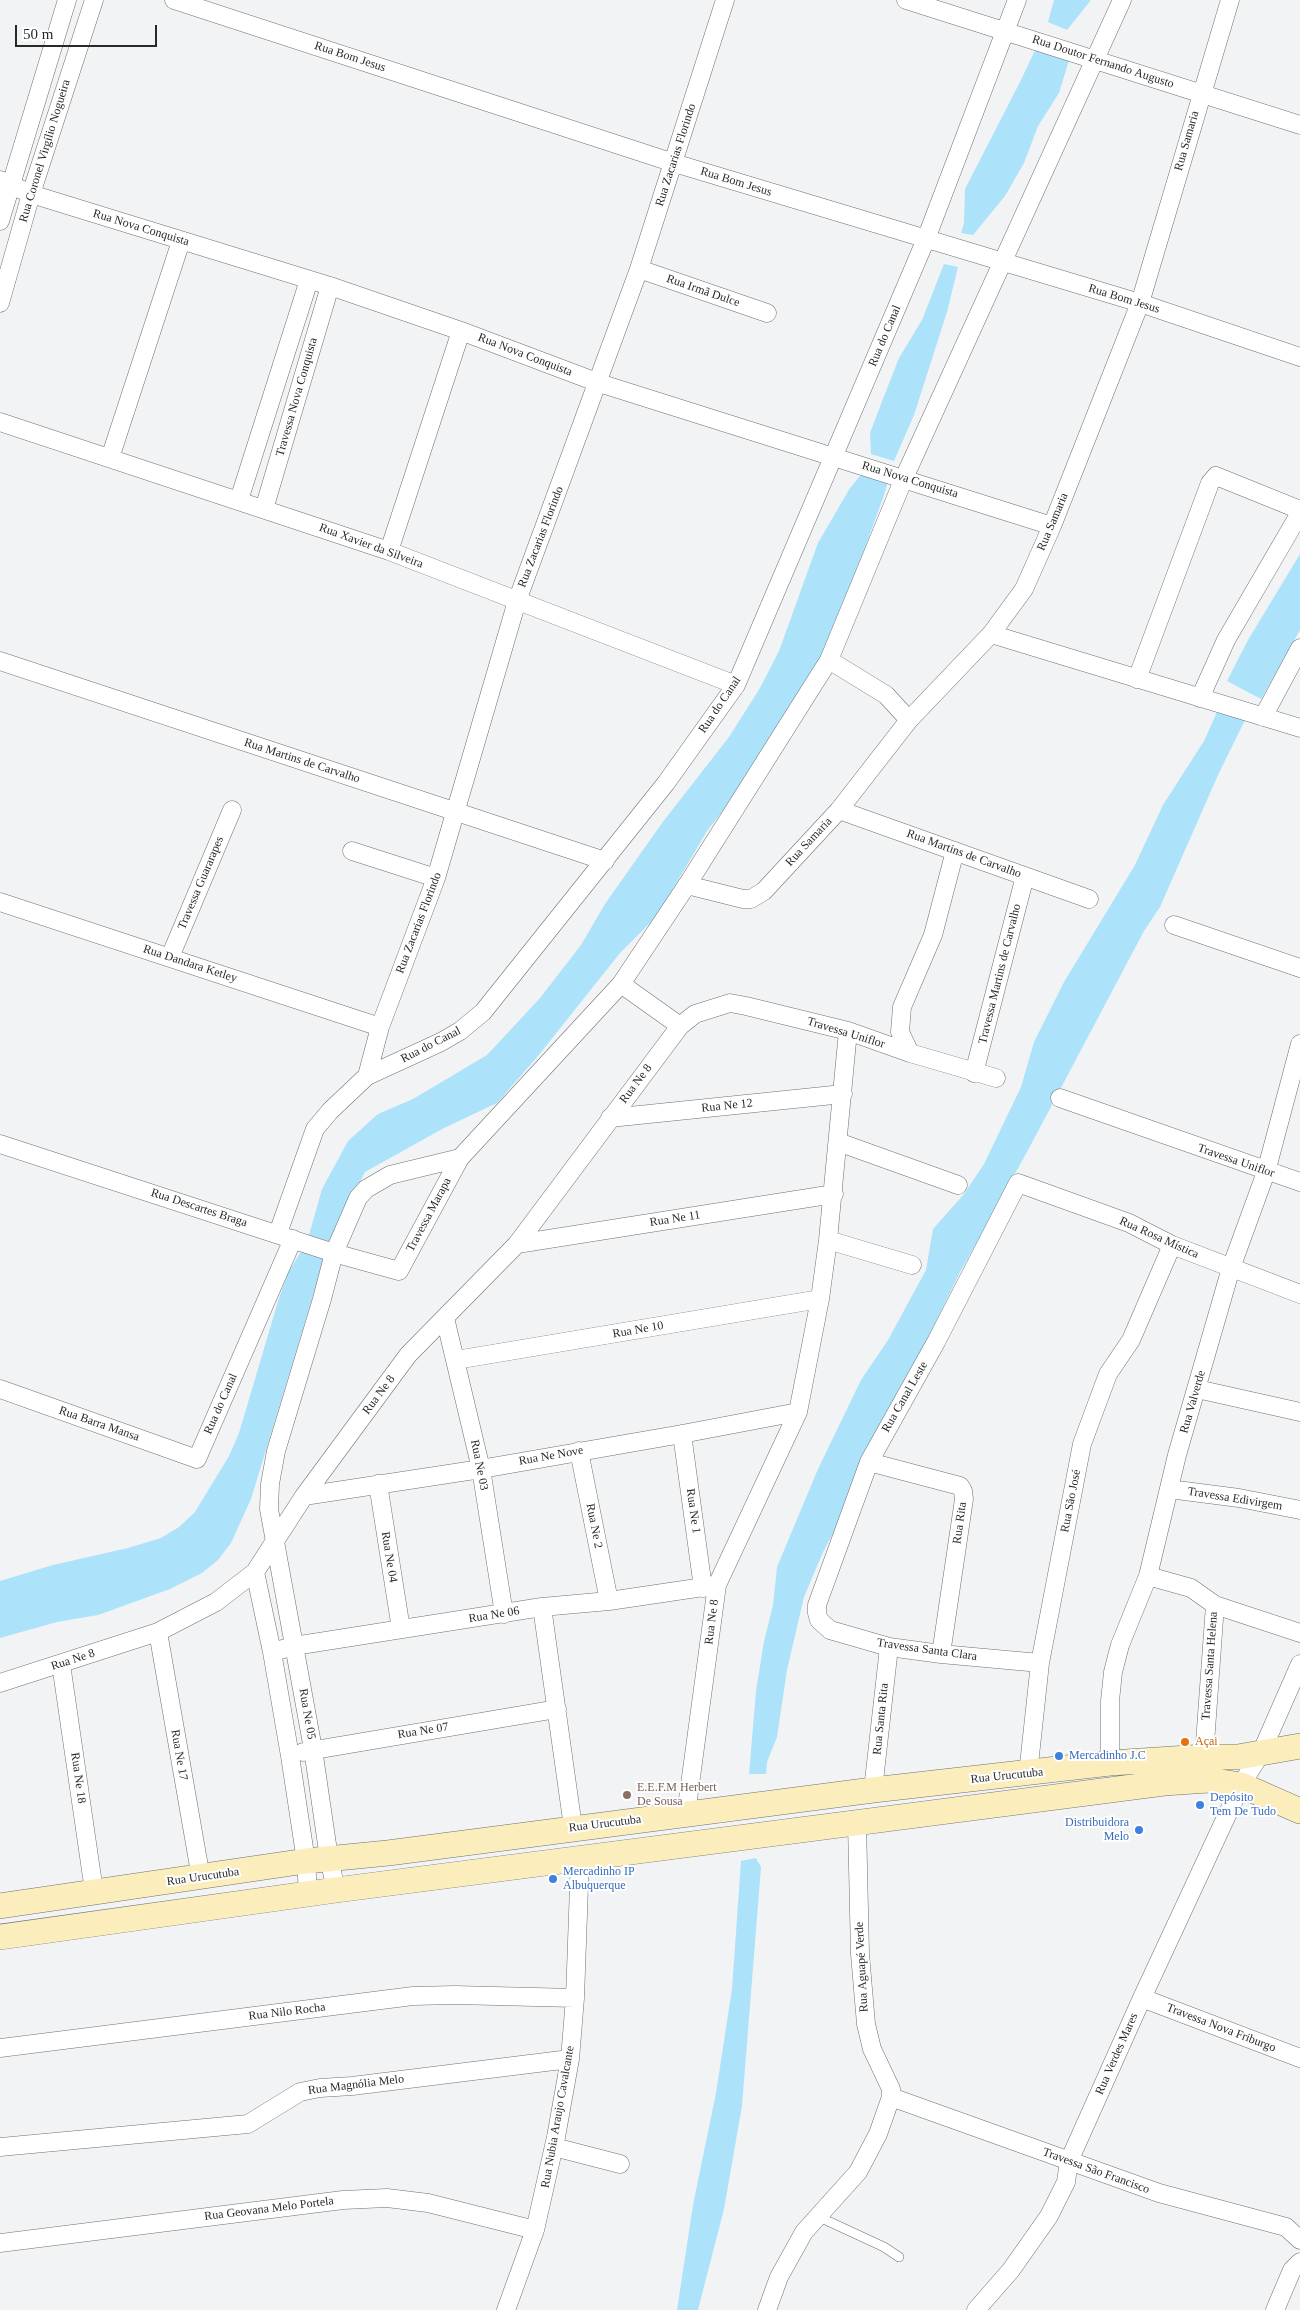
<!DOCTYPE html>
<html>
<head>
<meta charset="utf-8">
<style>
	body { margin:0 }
	#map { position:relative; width:1300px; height:2310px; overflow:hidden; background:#f2f3f5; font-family:Georgia,serif }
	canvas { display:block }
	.scale { position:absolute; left:15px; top:25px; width:142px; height:22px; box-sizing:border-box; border:2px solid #282929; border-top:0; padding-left:6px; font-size:15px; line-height:18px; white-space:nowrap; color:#282929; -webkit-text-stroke:4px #fff; paint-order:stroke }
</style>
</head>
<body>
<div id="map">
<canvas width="1300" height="2310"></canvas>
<div class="scale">50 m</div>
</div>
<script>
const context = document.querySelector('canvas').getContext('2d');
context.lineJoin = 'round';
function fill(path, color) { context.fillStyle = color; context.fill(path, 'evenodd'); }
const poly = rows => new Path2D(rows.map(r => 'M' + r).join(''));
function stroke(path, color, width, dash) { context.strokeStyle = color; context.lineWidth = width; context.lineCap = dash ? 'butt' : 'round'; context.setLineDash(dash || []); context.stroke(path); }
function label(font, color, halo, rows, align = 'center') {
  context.font = font + ' Georgia,serif'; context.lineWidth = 4; context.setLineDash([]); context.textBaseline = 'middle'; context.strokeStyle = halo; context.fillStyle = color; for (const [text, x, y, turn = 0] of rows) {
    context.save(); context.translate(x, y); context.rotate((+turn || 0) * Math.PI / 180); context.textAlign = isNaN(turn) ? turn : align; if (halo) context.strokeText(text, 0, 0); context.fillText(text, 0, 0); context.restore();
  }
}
fill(poly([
	[1054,0,1091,0,1067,30,1048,22],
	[1037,46,1070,57,1059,93,1038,126,1024,163,1005,196,973,235,961,233,964,223,965,189,1021,80],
	[944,264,958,267,947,312,914,415,894,461,871,454,870,433,881,404,899,358,922,320],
	[865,470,889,478,883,498,850,589,804,699,771,735,737,793,707,831,657,916,620,953,538,1056,497,1103,444,1128,365,1172,345,1211,332,1243,309,1235,322,1189,348,1141,378,1114,413,1099,487,1055,540,998,581,945,605,904,662,823,729,737,760,688,779,651,818,543,850,488],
	[1300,554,1300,630,1261,699,1227,681,1248,640],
	[1217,712,1246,718,1218,775,1160,907,1144,931,1027,1152,959,1274,847,1507,823,1552,804,1597,787,1670,777,1737,767,1762,766,1774,749,1774,756,1691,764,1641,773,1605,777,1567,818,1469,861,1380,888,1340,926,1270,933,1229,964,1194,984,1164,1021,1087,1034,1042,1064,982,1135,865,1163,805,1204,741],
	[302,1250,324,1257,319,1276,251,1499,231,1543,218,1560,202,1573,170,1589,98,1615,57,1622,0,1638,0,1581,53,1565,128,1548,161,1538,179,1527,195,1512,229,1456,239,1433,279,1298,289,1271],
	[756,1858,761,1867,742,2106,724,2209,698,2310,677,2310,693,2205,716,2093,732,1989,741,1861]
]), '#ace3fb');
const lane = poly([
	[817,2216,884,2247,899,2257]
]);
const street = poly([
	[174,0,674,163,1140,303,1300,357],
	[906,0,1300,125],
	[0,180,31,194,330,286,461,331,599,383,1052,526],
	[0,221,67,0],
	[639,269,767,313],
	[0,303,31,194,94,0],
	[0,422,389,551,736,685],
	[110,458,181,241],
	[239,500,309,280],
	[264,509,330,286],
	[389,551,461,331],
	[991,634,1300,728],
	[829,660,886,695,909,720],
	[0,661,605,861],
	[1137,679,1210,483,1216,476,1300,510],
	[1200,698,1226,640,1300,513],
	[1263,717,1300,648],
	[839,810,1089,899],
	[352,851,436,878],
	[687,885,743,899,751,899,764,891,839,810,909,720,991,634,1024,589,1052,526,1140,303,1230,0],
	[0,902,380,1027],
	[1174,925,1300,968],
	[170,957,232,810],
	[621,984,680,1026],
	[910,1053,900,1032,902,1007,933,935,955,851],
	[974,1073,1025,876],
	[367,1076,380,1027,436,878,517,601,639,269,725,0],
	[1060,1098,1300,1182],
	[610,1118,843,1094],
	[838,1142,958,1185],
	[0,1144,334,1253,399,1271,460,1158],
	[278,1233,315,1129,330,1111,367,1076,441,1042,460,1031,483,1012,666,783,736,685,926,239,1017,0],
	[828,1240,912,1265],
	[517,1244,834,1194],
	[445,1318,481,1469,504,1614],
	[456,1360,820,1299],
	[0,1389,197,1459,293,1239],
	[1197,1389,1300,1412],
	[682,1434,703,1588],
	[579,1451,609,1601],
	[869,1462,960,1486,963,1491,964,1499,941,1654],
	[378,1484,401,1629],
	[1169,1489,1239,1498,1300,1510],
	[304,1496,481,1469,682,1434,798,1412],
	[255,1572,272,1652,290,1756,306,1861,308,1893],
	[1148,1576,1191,1588,1215,1605,1300,1633],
	[542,1607,573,1827],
	[158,1632,201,1878],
	[272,1652,294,1646,542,1607,609,1601,717,1585],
	[1040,1663,941,1654,889,1647,830,1630,819,1620,817,1613,817,1605,869,1462,936,1342,1018,1183,1129,1223,1172,1245,1300,1294],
	[61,1664,94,1891],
	[0,1683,158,1632,216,1602,255,1572,304,1496,408,1355,517,1244,680,1026,695,1014,730,1003,746,1006,848,1031,910,1053,996,1078],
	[303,1752,557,1709],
	[1204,1757,1215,1605],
	[1110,1763,1110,1701,1113,1672,1120,1645,1148,1576,1177,1455,1231,1268,1266,1172,1300,1044],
	[1028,1774,1040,1663,1082,1444,1108,1374,1131,1340,1172,1245],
	[873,1790,889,1647],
	[686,1814,717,1585,798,1412,820,1299,828,1240,848,1031],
	[336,1890,329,1858,313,1749,269,1509,270,1484,276,1451,322,1299,334,1253,358,1198,366,1189,390,1175,460,1158,621,984,687,885,829,660,904,478,1122,0],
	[1142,1998,1300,2058],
	[0,2048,413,1996,455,1995,575,1998],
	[891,2097,1159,2193,1286,2227,1300,2240],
	[0,2147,248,2124,300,2092,320,2088,352,2086,570,2059],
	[554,2147,620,2164],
	[0,2243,343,2200,387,2198,428,2203,535,2230],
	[506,2310,535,2230,556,2137,570,2059,575,1998,580,1858],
	[767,2310,779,2277,804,2232,858,2172,878,2134,891,2097,891,2089,872,2049,866,2024,860,1954,857,1823],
	[976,2310,1011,2270,1049,2216,1066,2182,1069,2161,1142,1998,1241,1785,1261,1753,1300,1664],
	[1275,2310,1292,2270,1300,2262]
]);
const secondary = poly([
	[0,1906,306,1861,388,1853,873,1790,1110,1763,1204,1757,1238,1757,1300,1746],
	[0,1937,336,1890,1164,1783,1208,1780,1241,1785,1300,1811]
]);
stroke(lane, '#6e7071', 10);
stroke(street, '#6e7071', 19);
stroke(secondary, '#6e7071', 26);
stroke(lane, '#fff', 9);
stroke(street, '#fff', 18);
stroke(secondary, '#fbeebc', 25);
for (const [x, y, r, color] of [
	[1185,1742,5,"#e8710a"],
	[1059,1756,5,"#3f7fe0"],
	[627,1795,5,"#8d6e63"],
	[1200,1805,5,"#3f7fe0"],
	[1139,1830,5,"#3f7fe0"],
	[553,1879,5,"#3f7fe0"]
]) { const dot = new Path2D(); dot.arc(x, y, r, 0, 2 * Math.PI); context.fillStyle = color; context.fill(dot); stroke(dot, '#fff', 2); }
label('12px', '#282929', '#fff', [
	["Rua Bom Jesus",350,57,18],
	["Rua Doutor Fernando Augusto",1103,62,18],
	["Rua Samaria",1187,141,-74],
	["Rua Coronel Virgílio Nogueira",45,151,-73],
	["Rua Zacarias Florindo",676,155,-72],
	["Rua Bom Jesus",736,182,17],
	["Rua Nova Conquista",141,228,17],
	["Rua Irmã Dulce",703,291,19],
	["Rua Bom Jesus",1124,299,17],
	["Rua do Canal",885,336,-67],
	["Rua Nova Conquista",525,355,21],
	["Travessa Nova Conquista",297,397,-74],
	["Rua Nova Conquista",910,480,17],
	["Rua Samaria",1053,522,-67],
	["Rua Zacarias Florindo",541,537,-69],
	["Rua Xavier da Silveira",371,546,20],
	["Rua do Canal",720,705,-56],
	["Rua Martins de Carvalho",302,761,18],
	["Rua Samaria",809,842,-47],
	["Rua Martins de Carvalho",964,854,20],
	["Travessa Guararapes",201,883,-67],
	["Rua Zacarias Florindo",419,923,-69],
	["Rua Dandara Ketley",190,964,18],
	["Travessa Martins de Carvalho",1000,974,-76],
	["Travessa Uniflor",846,1033,17],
	["Rua do Canal",431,1045,-27],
	["Rua Ne 8",636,1084,-53],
	["Rua Ne 12",727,1106,-6],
	["Travessa Uniflor",1236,1161,19],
	["Rua Descartes Braga",199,1208,18],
	["Travessa Marapa",429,1215,-62],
	["Rua Ne 11",675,1219,-9],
	["Rua Rosa Mística",1159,1238,24],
	["Rua Ne 10",638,1330,-10],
	["Rua Ne 8",379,1395,-53],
	["Rua Canal Leste",905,1397,-60],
	["Rua Valverde",1193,1402,-74],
	["Rua do Canal",221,1404,-66],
	["Rua Barra Mansa",99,1424,19],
	["Rua Ne Nove",551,1456,-10],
	["Rua Ne 03",479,1465,79],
	["Travessa Edivirgem",1235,1499,9],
	["Rua São José",1071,1501,-79],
	["Rua Ne 1",693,1511,82],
	["Rua Rita",960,1523,-82],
	["Rua Ne 2",594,1526,79],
	["Rua Ne 04",389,1557,81],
	["Rua Ne 06",494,1615,-9],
	["Rua Ne 8",712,1622,-83],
	["Travessa Santa Clara",927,1650,8],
	["Rua Ne 8",73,1660,-18],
	["Travessa Santa Helena",1210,1666,-86],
	["Rua Ne 05",307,1714,80],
	["Rua Santa Rita",881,1719,-84],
	["Rua Ne 07",423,1731,-9],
	["Rua Ne 17",179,1755,80],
	["Rua Urucutuba",1007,1776,-6],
	["Rua Ne 18",78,1778,82],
	["Rua Urucutuba",605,1824,-7],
	["Rua Urucutuba",203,1877,-8],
	["Rua Aguapé Verde",862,1967,-93],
	["Rua Nilo Rocha",287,2012,-7],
	["Travessa Nova Friburgo",1221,2028,21],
	["Rua Verdes Mares",1117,2054,-66],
	["Rua Magnólia Melo",356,2085,-7],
	["Rua Nubia Araujo Cavalcante",558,2117,-80],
	["Travessa São Francisco",1096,2171,20],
	["Rua Geovana Melo Portela",269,2209,-7]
]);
label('12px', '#c56008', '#fff', [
	["Açai",1195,1742]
], 'left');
label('12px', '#366cbe', '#fff', [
	["Mercadinho J.C",1069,1756],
	["Depósito",1210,1798],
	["Tem De Tudo",1210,1812],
	["Distribuidora",1129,1823,"right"],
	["Melo",1129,1837,"right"],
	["Mercadinho IP",563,1872],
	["Albuquerque",563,1886]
], 'left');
label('12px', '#785e54', '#fff', [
	["E.E.F.M Herbert",637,1788],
	["De Sousa",637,1802]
], 'left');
</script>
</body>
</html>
